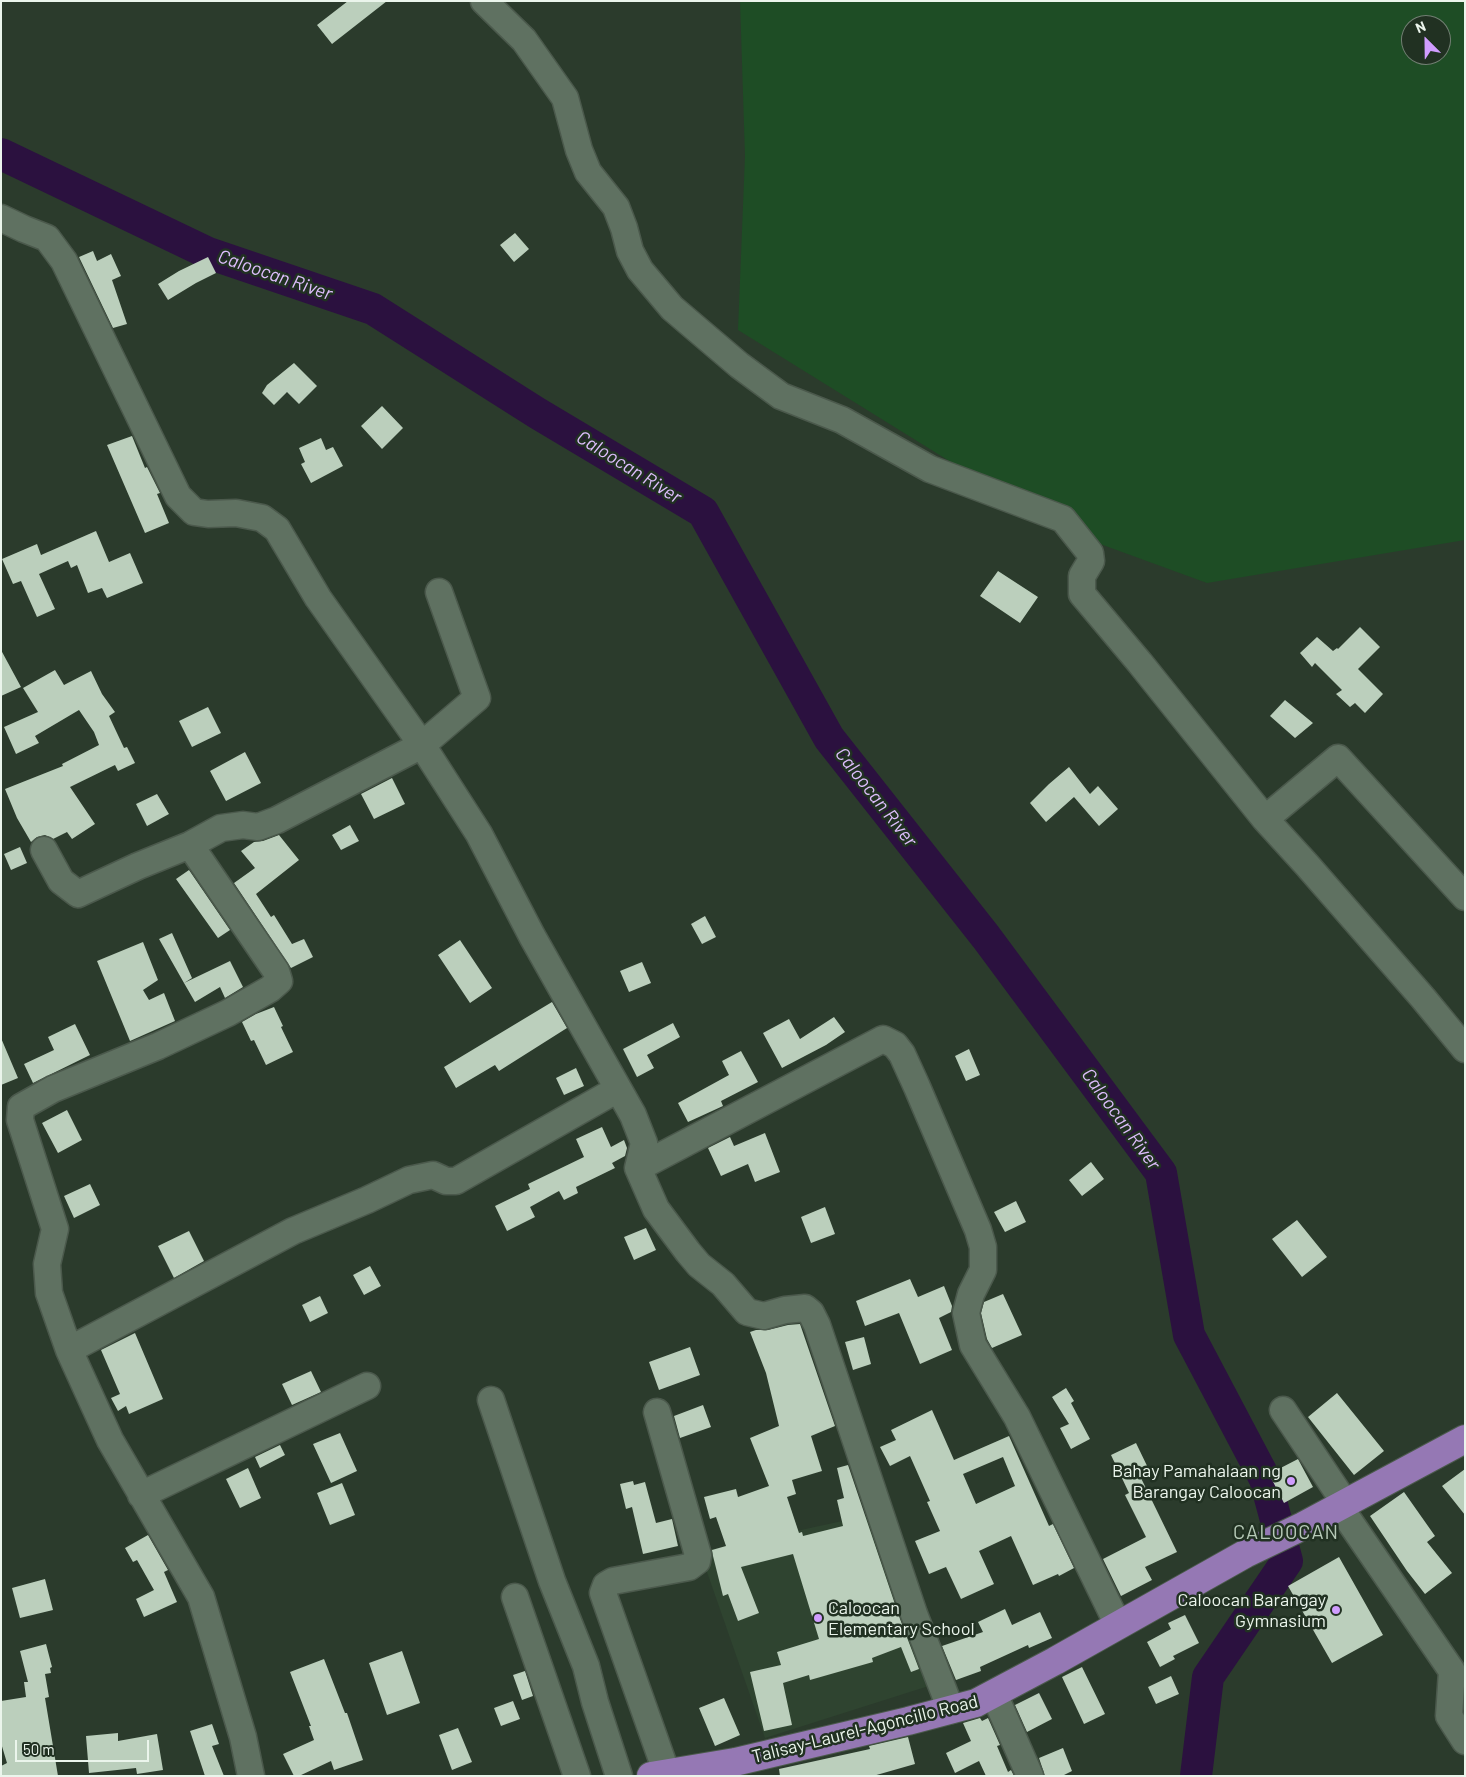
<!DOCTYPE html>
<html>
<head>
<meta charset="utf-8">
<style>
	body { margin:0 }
	#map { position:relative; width:1466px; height:1777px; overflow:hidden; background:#2b3b2c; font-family:Barlow,sans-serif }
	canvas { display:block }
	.frame { position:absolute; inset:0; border:2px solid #ebf5ec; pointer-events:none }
	.north { position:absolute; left:1401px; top:15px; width:50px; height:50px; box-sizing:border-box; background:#213122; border:1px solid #727f73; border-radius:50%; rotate:337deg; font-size:14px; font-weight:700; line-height:20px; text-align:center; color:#ebf5ec }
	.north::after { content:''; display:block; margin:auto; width:18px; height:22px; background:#d09dfe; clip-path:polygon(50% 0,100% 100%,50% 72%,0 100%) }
	.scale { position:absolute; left:15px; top:1740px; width:134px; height:22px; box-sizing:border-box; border:2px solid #ebf5ec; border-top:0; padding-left:6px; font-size:15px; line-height:18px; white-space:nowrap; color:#ebf5ec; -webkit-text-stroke:4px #213122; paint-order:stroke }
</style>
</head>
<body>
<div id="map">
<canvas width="1466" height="1777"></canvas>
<div class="frame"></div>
<div class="north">N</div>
<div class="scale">50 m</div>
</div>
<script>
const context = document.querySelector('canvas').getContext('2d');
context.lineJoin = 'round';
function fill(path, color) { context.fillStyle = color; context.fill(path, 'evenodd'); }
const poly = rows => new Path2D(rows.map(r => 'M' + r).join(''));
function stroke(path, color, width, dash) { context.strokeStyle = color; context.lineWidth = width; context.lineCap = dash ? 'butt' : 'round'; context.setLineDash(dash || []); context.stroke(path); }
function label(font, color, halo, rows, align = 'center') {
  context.font = font + ' Barlow,sans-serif'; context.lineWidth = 5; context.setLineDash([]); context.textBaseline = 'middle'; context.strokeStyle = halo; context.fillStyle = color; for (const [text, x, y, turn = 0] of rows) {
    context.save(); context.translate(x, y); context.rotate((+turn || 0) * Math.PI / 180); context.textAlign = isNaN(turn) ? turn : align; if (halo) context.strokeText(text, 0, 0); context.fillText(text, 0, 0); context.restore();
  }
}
fill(poly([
	[879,1513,935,1684,765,1738,700,1552]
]), '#2f4430');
fill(poly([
	[740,1,1465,1,1465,540,1207,583,1059,529,738,330,745,156],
	[1411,25,1441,25,1441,55,1411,55]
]), '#1e4d25');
stroke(poly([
	[1,154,208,253,373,309,537,413,703,512,829,738,986,937,1161,1173,1189,1335,1265,1479,1287,1561,1208,1677,1196,1776]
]), '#2b113f', 32);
fill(poly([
	[348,1,387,1,332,44,317,25],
	[515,233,529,249,514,262,500,245],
	[93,251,97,261,111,254,121,276,112,280,127,324,113,328,79,257],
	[208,257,216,273,196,283,168,300,158,284,179,271],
	[294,363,317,386,299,404,287,392,274,405,262,393,267,385],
	[382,406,403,428,382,449,361,426],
	[132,436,145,468,147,467,160,493,157,494,169,523,145,533,107,445],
	[321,438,326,450,333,447,343,466,311,483,301,464,305,462,299,448],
	[96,531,109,562,130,553,143,583,107,598,102,588,88,593,77,565,71,568,68,561,39,574,55,609,37,617,21,581,13,584,2,559,37,544,41,555],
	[998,571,1038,597,1020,623,980,596],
	[1360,627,1380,647,1358,669,1383,694,1365,713,1355,703,1350,707,1336,694,1342,690,1315,663,1312,667,1300,653,1317,637,1333,651,1337,648,1338,649],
	[1,650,21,687,1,696],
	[55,670,64,685,91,671,102,694,115,712,109,716,124,748,127,747,135,763,118,771,115,765,70,787,95,824,72,839,67,832,53,839,45,835,37,837,31,842,17,818,5,789,63,766,62,764,99,745,94,732,79,710,35,736,39,743,16,754,4,727,38,712,23,688],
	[1285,700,1313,723,1295,738,1270,716],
	[208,707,221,733,192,747,179,721],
	[245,752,261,783,226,801,210,771],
	[1069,767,1090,794,1098,786,1118,809,1099,826,1074,797,1046,822,1030,803,1049,784],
	[392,778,405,804,374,819,361,794],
	[157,794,169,814,147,826,136,804],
	[350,825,359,841,341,850,332,835],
	[279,835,299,860,256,894,271,917,274,915,292,944,304,939,313,957,291,968,234,883,255,868,241,851,254,842,263,841],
	[20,847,27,863,11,870,4,854],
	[189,870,230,930,218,938,176,879],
	[705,916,716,937,702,944,691,924],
	[172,933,192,978,184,983,159,939],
	[460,940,492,988,470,1003,438,955],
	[143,942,158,980,143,990,149,1000,164,993,175,1021,130,1041,97,961],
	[230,961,243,987,225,998,220,987,195,1002,184,983],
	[642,962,651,983,629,992,620,971],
	[552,1002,567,1028,499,1071,495,1065,456,1088,444,1067],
	[274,1007,283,1026,281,1027,293,1052,266,1065,254,1040,251,1041,242,1022,256,1014],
	[834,1017,845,1032,826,1045,782,1068,763,1033,789,1019,800,1039],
	[673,1023,680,1037,647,1055,654,1068,637,1077,623,1049],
	[75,1024,90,1055,33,1083,24,1064,54,1050,48,1037],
	[1,1038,18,1078,1,1085],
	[969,1049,980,1075,966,1081,955,1056],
	[741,1051,758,1082,721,1101,723,1106,688,1122,678,1103,729,1075,722,1061],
	[576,1068,584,1086,564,1095,556,1078],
	[67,1110,82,1140,58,1153,42,1123],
	[602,1127,611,1147,624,1140,627,1148,625,1156,612,1163,615,1168,576,1187,578,1193,564,1200,559,1191,530,1207,535,1217,507,1231,495,1206,530,1189,528,1184,584,1157,576,1139],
	[765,1133,780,1172,755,1182,748,1164,721,1176,708,1148,730,1137,734,1146],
	[1091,1162,1104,1179,1082,1196,1069,1180],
	[90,1184,100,1205,74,1218,64,1196],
	[1016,1201,1026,1222,1005,1232,994,1212],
	[825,1207,835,1234,811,1243,801,1217],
	[1297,1220,1327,1257,1302,1277,1272,1239],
	[646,1228,656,1250,634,1260,624,1237],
	[189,1231,204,1261,174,1278,158,1246],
	[370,1266,381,1286,364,1295,353,1275],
	[910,1279,918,1297,944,1286,952,1306,951,1312,939,1318,952,1350,920,1364,899,1313,865,1326,856,1301],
	[1003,1294,1022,1335,992,1348,987,1339,981,1313,984,1302],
	[320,1296,328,1313,310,1322,302,1305],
	[800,1324,835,1426,811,1436,822,1471,792,1480,796,1494,787,1497,799,1533,802,1532,803,1536,843,1526,837,1500,844,1498,837,1468,848,1465,900,1619,919,1669,911,1672,901,1647,872,1658,873,1662,810,1680,809,1675,783,1683,792,1725,764,1731,750,1672,781,1665,777,1652,819,1639,793,1554,741,1567,759,1613,738,1621,728,1594,723,1596,713,1556,712,1550,726,1546,716,1517,710,1519,704,1497,736,1489,738,1497,769,1486,750,1438,779,1426,766,1373,750,1332,756,1330,768,1330,788,1325],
	[135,1333,163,1399,129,1414,126,1406,118,1411,111,1398,120,1394,101,1350],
	[864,1337,871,1364,853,1370,845,1342],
	[690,1347,700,1375,659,1390,649,1362],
	[311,1371,321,1392,292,1405,282,1384],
	[1066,1388,1074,1401,1071,1403,1090,1439,1071,1449,1060,1428,1069,1424,1052,1397],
	[1337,1393,1384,1451,1354,1475,1308,1417],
	[703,1405,711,1427,680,1438,674,1416],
	[932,1410,954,1460,1009,1436,1049,1526,1053,1524,1074,1568,1059,1576,1058,1574,1033,1585,1011,1536,979,1551,994,1584,961,1599,946,1567,929,1574,915,1541,940,1531,927,1502,930,1501,910,1456,890,1466,880,1447,896,1440,891,1430],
	[1003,1457,1015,1486,976,1504,963,1474],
	[340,1433,357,1471,331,1483,313,1444],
	[1136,1443,1150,1472,1140,1476,1177,1552,1145,1567,1152,1580,1121,1596,1103,1559,1146,1537,1125,1495,1129,1493,1111,1455],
	[280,1445,285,1455,260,1468,255,1457],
	[1298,1459,1313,1487,1284,1503,1269,1474],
	[248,1468,261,1498,240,1508,226,1479],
	[1465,1469,1465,1515,1442,1486],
	[633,1481,634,1485,645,1482,656,1523,672,1519,678,1546,643,1554,632,1507,626,1509,620,1484],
	[342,1483,355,1515,330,1525,317,1493],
	[1404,1492,1435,1536,1427,1542,1452,1573,1425,1594,1407,1571,1370,1516],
	[148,1535,168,1570,164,1572,177,1602,144,1617,136,1599,154,1590,137,1560,133,1562,125,1548],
	[1339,1557,1383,1635,1332,1663,1288,1586],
	[45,1579,53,1610,20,1618,12,1588],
	[1005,1609,1012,1625,1040,1612,1052,1638,1029,1648,1028,1645,980,1667,981,1671,956,1680,942,1646,983,1632,978,1622],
	[1185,1615,1199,1643,1173,1656,1175,1659,1160,1667,1147,1642,1171,1629,1168,1623],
	[46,1644,52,1667,50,1668,51,1673,45,1674,49,1697,45,1698,58,1776,1,1776,1,1766,7,1763,1,1743,1,1701,26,1697,24,1682,28,1682,20,1651],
	[402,1651,420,1703,387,1715,369,1663],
	[324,1659,345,1713,347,1713,363,1760,334,1770,331,1761,299,1776,294,1776,283,1754,314,1740,309,1726,311,1726,290,1672],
	[1082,1667,1105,1714,1084,1724,1062,1677],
	[525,1671,533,1696,522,1700,513,1675],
	[1171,1676,1179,1694,1156,1704,1148,1687],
	[1039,1693,1052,1719,1027,1732,1015,1705],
	[724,1698,740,1735,715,1746,699,1708],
	[513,1701,520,1719,501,1726,494,1708],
	[980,1718,982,1721,988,1718,1000,1745,997,1746,1008,1772,1011,1770,1014,1776,986,1776,979,1761,955,1773,946,1753,971,1741,963,1723],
	[212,1724,219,1744,212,1746,224,1776,205,1776,190,1731],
	[458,1728,472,1762,452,1770,439,1735],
	[118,1733,118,1741,157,1734,163,1770,137,1774,136,1768,89,1773,86,1736],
	[908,1737,915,1764,873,1776,780,1776,779,1769,870,1749,869,1746],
	[1063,1748,1072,1771,1062,1776,1045,1776,1039,1758]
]), '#bbcfbc');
const minor = poly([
	[484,1,524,40,565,98,579,150,588,172,616,207,624,228,630,251,640,270,672,308,739,365,781,396,842,420,930,469,1063,519,1090,553,1091,561,1082,576,1082,594,1140,663,1265,819,1307,865,1423,998,1465,1049],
	[1,218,24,229,47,238,64,261,178,496,194,512,208,514,236,513,262,518,277,529,318,598,422,745,479,834,532,936,633,1115,644,1143,638,1168,656,1209,688,1252,699,1265,723,1284,747,1312,764,1316,785,1310,805,1308,811,1313,817,1325,914,1614,951,1710],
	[1265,819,1338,758,1465,897],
	[190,845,276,971,279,981,270,989,228,1013,158,1046,53,1089,21,1107,20,1120,55,1229,47,1264,49,1293,69,1350,110,1440,201,1597,243,1737,251,1776],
	[44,850,61,881,78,894,138,866,190,845,221,828,243,825,258,827,277,820,422,745,477,698,439,592],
	[638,1168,883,1039,895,1045,902,1054,917,1087,978,1230,983,1247,983,1270,971,1294,966,1313,973,1345,1017,1417,1118,1625],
	[69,1350,293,1231,367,1200,409,1180,433,1175,446,1181,456,1181,618,1089],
	[491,1400,552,1581,586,1666,595,1702,619,1776],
	[1283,1410,1345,1503],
	[657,1412,698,1555,697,1561,689,1567,613,1581,606,1585,603,1593,667,1774],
	[141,1495,367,1386],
	[1339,1506,1452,1671,1449,1716,1465,1741],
	[515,1597,577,1776],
	[994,1694,1030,1776]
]);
const major = poly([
	[651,1776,735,1762,908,1721,976,1703,1055,1661,1245,1554,1303,1526,1465,1439]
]);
stroke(minor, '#4b594c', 29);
stroke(major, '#4b594c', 30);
stroke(minor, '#5f7161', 26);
stroke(major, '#9578b4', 28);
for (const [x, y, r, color] of [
	[1291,1481,5,"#d09dfe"],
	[1336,1610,5,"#d09dfe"],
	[818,1618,5,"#d09dfe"]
]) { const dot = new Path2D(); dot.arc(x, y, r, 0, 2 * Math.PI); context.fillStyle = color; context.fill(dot); stroke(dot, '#213122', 2); }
label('18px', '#ebf5ec', '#213122', [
	["Bahay Pamahalaan ng",1281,1471],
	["Barangay Caloocan",1281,1492],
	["Caloocan Barangay",1326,1600],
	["Gymnasium",1326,1621],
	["Caloocan",828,1608,"left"],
	["Elementary School",828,1629,"left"]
], 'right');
label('18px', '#ebf5ec', '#213122', [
	["Talisay-Laurel-Agoncillo Road",865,1729,-14]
]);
label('italic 19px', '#debefd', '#213122', [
	["Caloocan River",275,275,19],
	["Caloocan River",629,467,32],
	["Caloocan River",876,797,52],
	["Caloocan River",1121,1119,54]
]);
context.letterSpacing = '1px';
label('20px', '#b7cab8', '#213122', [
	["CALOOCAN",1286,1532]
]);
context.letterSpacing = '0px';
</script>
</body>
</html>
